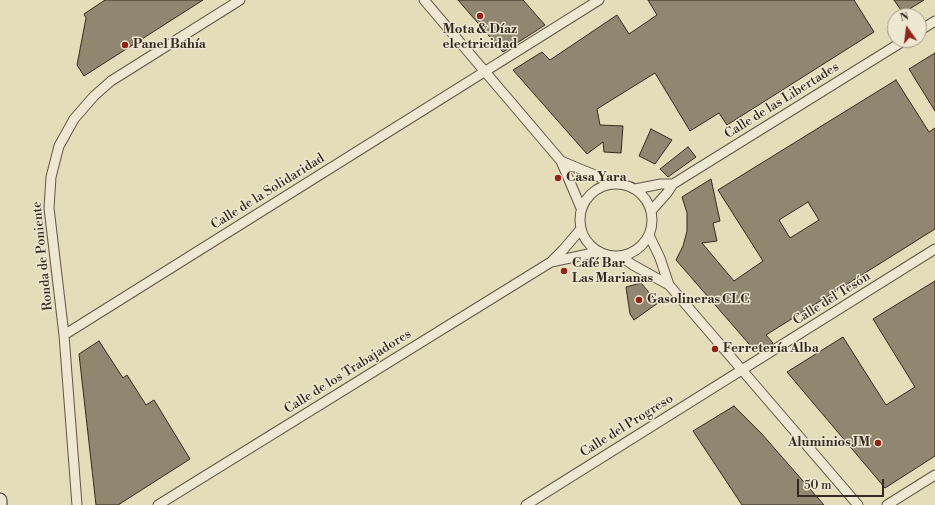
<!DOCTYPE html>
<html>
<head>
<meta charset="utf-8">
<style>
	body { margin:0 }
	#map { position:relative; width:935px; height:505px; overflow:hidden; background:#e5dcba; font-family:"Libre Bodoni",serif }
	canvas { display:block }
	.north { position:absolute; left:887px; top:8px; width:40px; height:40px; box-sizing:border-box; background:#eee8d2; border:1px solid #a59c8b; border-radius:50%; rotate:346deg; font-size:11px; font-weight:700; line-height:16px; text-align:center; color:#372920 }
	.north::after { content:''; display:block; margin:auto; width:14px; height:18px; background:#8f2418; clip-path:polygon(50% 0,100% 100%,50% 72%,0 100%) }
	.scale { position:absolute; left:797px; top:479px; width:87px; height:18px; box-sizing:border-box; border:2px solid #372920; border-top:0; padding-left:5px; font-size:12px; line-height:14px; white-space:nowrap; color:#372920; -webkit-text-stroke:3px #eee8d2; paint-order:stroke }
</style>
</head>
<body>
<div id="map">
<canvas width="935" height="505"></canvas>
<div class="north">N</div>
<div class="scale">50 m</div>
</div>
<script>
const context = document.querySelector('canvas').getContext('2d');
context.lineJoin = 'round';
function fill(path, color) { context.fillStyle = color; context.fill(path, 'evenodd'); }
const poly = rows => new Path2D(rows.map(r => 'M' + r).join(''));
function stroke(path, color, width, dash) { context.strokeStyle = color; context.lineWidth = width; context.lineCap = dash ? 'butt' : 'round'; context.setLineDash(dash || []); context.stroke(path); }
function label(font, color, halo, rows, align = 'center') {
  context.font = font + ' "Libre Bodoni",serif'; context.lineWidth = 3; context.setLineDash([]); context.textBaseline = 'middle'; context.strokeStyle = halo; context.fillStyle = color; for (const [text, x, y, turn = 0] of rows) {
    context.save(); context.translate(x, y); context.rotate((+turn || 0) * Math.PI / 180); context.textAlign = isNaN(turn) ? turn : align; if (halo) context.strokeText(text, 0, 0); context.fillText(text, 0, 0); context.restore();
  }
}
const building = poly([
	[105,0,203,0,84,76,77,65,86,18,84,14,105,0],
	[458,0,523,0,545,25,503,52,458,0],
	[648,0,854,0,874,32,727,125,719,113,690,131,655,73,597,109,600,125,623,126,621,153,604,152,603,142,587,154,513,70,542,52,550,60,617,15,629,34,657,15,648,0],
	[894,0,924,0,903,13,894,0],
	[935,53,935,111,909,69,935,53],
	[896,80,929,132,935,128,935,229,766,335,773,343,758,353,756,352,676,260,683,246,687,231,687,213,682,197,711,179,720,221,713,223,717,241,702,243,734,281,763,261,718,190,896,80],
	[808,202,819,220,790,238,779,220,808,202],
	[651,129,672,140,655,164,639,156,651,129],
	[688,147,696,157,668,177,660,169,688,147],
	[935,281,935,456,885,488,787,372,843,337,886,405,915,387,873,319,935,281],
	[641,283,658,303,634,320,630,314,626,287,641,283],
	[99,341,123,378,127,375,146,405,154,400,190,459,118,505,96,505,79,354,99,341],
	[734,406,761,433,824,505,742,505,693,431,734,406]
]);
fill(building, '#918670');
stroke(building, '#372920', 1);
const minor = poly([
	[424,0,561,161,581,208],
	[919,31,935,21],
	[561,161,614,183],
	'580 220a36 36 0 1 1 72 0a36 36 0 1 1-72 0Z',
	[635,189,661,184,673,184],
	[651,211,667,193,673,184,905,40],
	[649,235,660,258,669,285],
	[620,256,633,265,669,285,858,505],
	[551,262,598,252],
	[64,335,599,0],
	[77,505,64,335,49,208,51,177,59,146,74,119,94,96,111,81,240,0],
	[158,505,551,262,563,250,580,230],
	[526,505,935,249],
	[887,505,935,475]
]);
const secondary = poly([
	[0,500,0,505]
]);
stroke(minor, '#625646', 11);
stroke(secondary, '#372920', 15);
stroke(minor, '#eee8d2', 9);
stroke(secondary, '#eee8d2', 13);
for (const [x, y, r, color] of [
	[480,16,4,"#8f2418"],
	[125,45,4,"#8f2418"],
	[558,178,4,"#8f2418"],
	[564,271,4,"#8f2418"],
	[639,300,4,"#8f2418"],
	[715,349,4,"#8f2418"],
	[878,443,4,"#8f2418"]
]) { const dot = new Path2D(); dot.arc(x, y, r, 0, 2 * Math.PI); context.fillStyle = color; context.fill(dot); stroke(dot, '#eee8d2', 1.5); }
label('bold 13px', '#372920', '#eee8d2', [
	["Mota & Díaz",480,30,"center"],
	["electricidad",480,45,"center"],
	["Panel Bahía",133,45],
	["Casa Yara",566,178],
	["Café Bar",572,264],
	["Las Marianas",572,279],
	["Gasolineras CLC",647,300],
	["Ferretería Alba",723,349],
	["Aluminios JM",870,443,"right"]
], 'left');
label('13px', '#372920', '#eee8d2', [
	["Calle de las Libertades",782,101,-32],
	["Calle de la Solidaridad",268,192,-32],
	["Ronda de Poniente",43,256,-96],
	["Calle del Tesón",832,299,-32],
	["Calle de los Trabajadores",348,372,-32],
	["Calle del Progreso",627,426,-32]
]);
</script>
</body>
</html>
